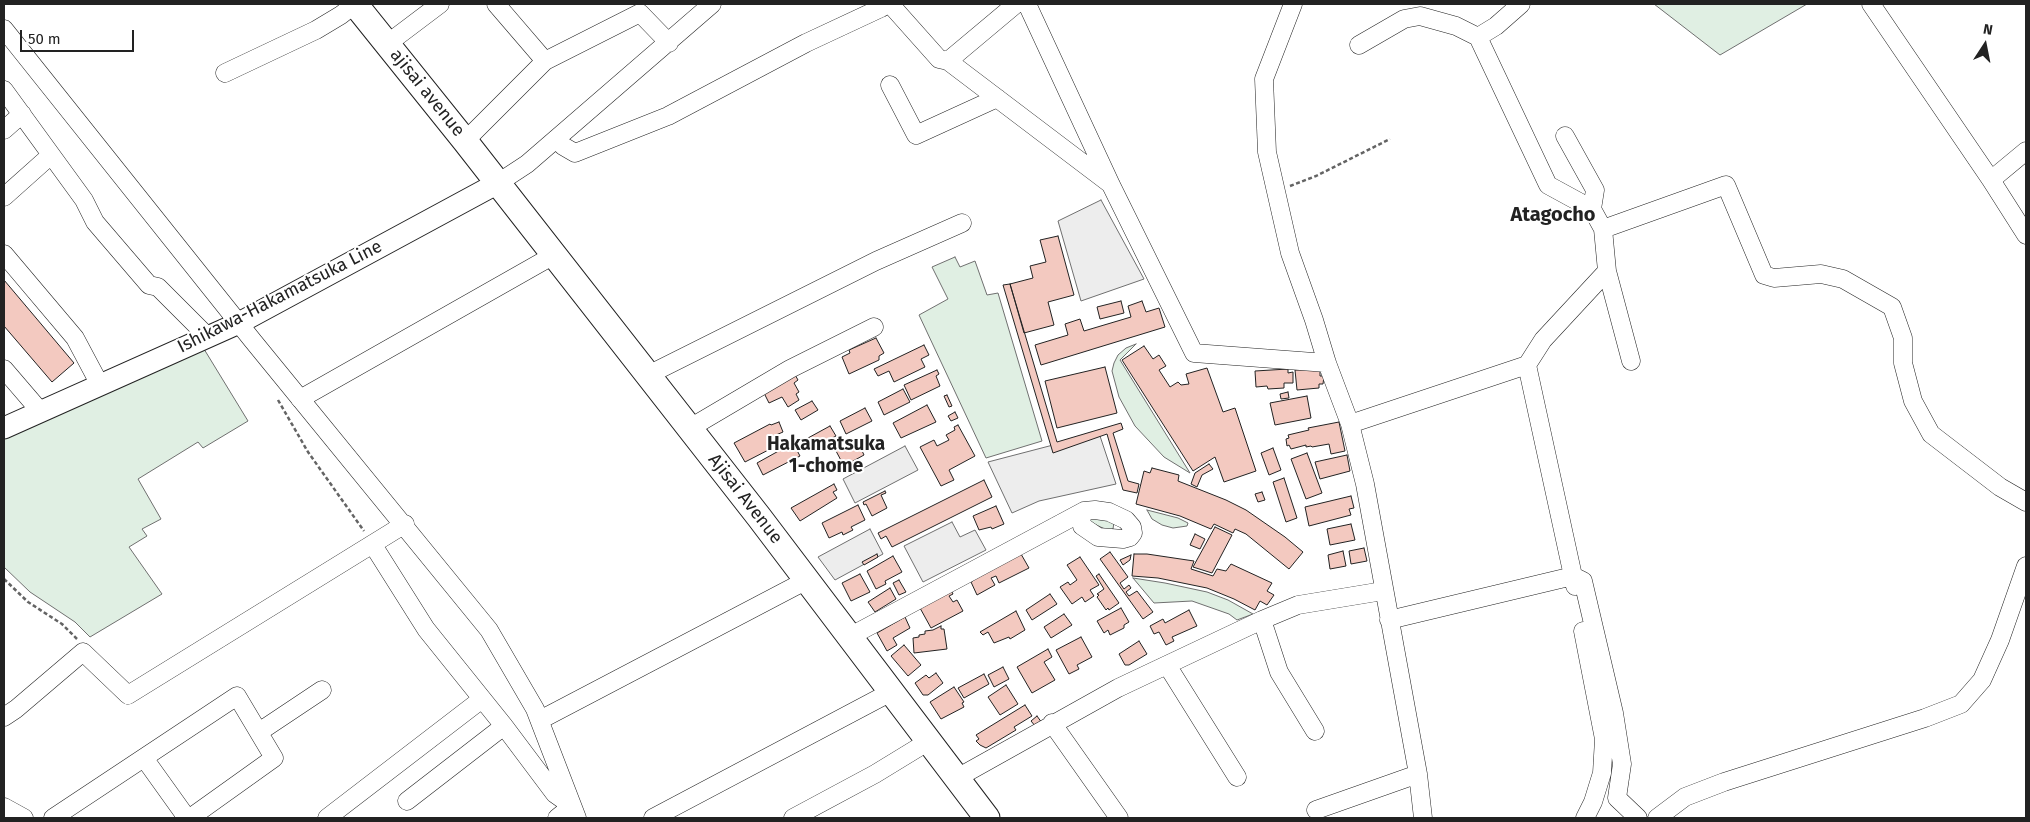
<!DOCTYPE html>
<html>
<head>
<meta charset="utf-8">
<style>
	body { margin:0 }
	#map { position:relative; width:2030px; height:822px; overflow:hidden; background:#fff; font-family:"Fira Sans",sans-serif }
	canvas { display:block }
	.frame { position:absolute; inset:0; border:5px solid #222; pointer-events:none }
	.north { position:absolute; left:1960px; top:20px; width:50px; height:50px; -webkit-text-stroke:4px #fff; paint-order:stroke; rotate:11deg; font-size:14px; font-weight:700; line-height:20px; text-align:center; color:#222 }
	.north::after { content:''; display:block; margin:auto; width:18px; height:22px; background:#222; clip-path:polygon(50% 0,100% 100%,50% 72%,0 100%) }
	.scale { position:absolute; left:20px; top:30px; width:114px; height:22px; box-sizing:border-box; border:2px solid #222; border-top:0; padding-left:6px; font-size:15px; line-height:18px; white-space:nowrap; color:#222; -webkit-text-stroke:4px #fff; paint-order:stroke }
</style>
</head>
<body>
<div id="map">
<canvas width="2030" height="822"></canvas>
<div class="frame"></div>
<div class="north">N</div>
<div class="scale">50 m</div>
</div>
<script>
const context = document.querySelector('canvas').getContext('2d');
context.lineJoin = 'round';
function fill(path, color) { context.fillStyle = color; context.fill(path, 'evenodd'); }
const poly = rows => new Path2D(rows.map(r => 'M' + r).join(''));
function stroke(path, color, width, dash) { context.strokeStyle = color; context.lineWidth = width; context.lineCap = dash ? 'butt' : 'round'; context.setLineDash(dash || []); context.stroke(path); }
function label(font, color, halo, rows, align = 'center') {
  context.font = font + ' "Fira Sans",sans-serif'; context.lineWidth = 4; context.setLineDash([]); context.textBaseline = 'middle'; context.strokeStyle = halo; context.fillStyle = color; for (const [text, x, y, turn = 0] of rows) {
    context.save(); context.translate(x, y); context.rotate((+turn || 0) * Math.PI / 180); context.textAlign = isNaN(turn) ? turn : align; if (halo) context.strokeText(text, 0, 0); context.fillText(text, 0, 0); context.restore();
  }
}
const green = poly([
	[1654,4,1807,4,1720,55,1654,4],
	[955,257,960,267,975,261,987,295,998,293,1042,441,986,458,919,315,948,299,932,267,955,257],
	[1136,344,1120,360,1190,473,1164,457,1135,426,1119,397,1112,371,1114,363,1118,355,1126,348,1136,344],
	[204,349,248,421,203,448,198,442,138,479,161,519,142,529,147,536,129,547,162,594,90,637,75,622,30,592,4,567,4,438,204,349],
	[1147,510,1178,518,1188,523,1187,526,1173,528,1162,525,1152,519,1147,510],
	[1096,517,1114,522,1113,529,1107,530,1090,522,1091,519,1096,517],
	[1133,578,1165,583,1207,592,1228,600,1253,614,1237,620,1229,614,1192,601,1154,603,1133,578]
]);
fill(green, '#e0efe3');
stroke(green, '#6f6f6f', 1);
const parking = poly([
	[1101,200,1144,279,1081,301,1058,221,1101,200],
	[1099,433,1116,484,1039,501,1012,513,988,462,1099,433],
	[905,446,918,470,855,503,843,479,905,446],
	[952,522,960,537,975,530,986,550,923,582,904,546,952,522],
	[870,529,883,554,835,580,818,557,870,529]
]);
fill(parking, '#ededed');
stroke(parking, '#6f6f6f', 1);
const building = poly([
	[1058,236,1074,295,1048,302,1054,325,1024,333,1010,284,1033,278,1030,266,1046,262,1040,240,1058,236],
	[4,280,74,363,52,382,4,326,4,280],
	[1010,284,1057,442,1121,423,1123,429,1113,433,1128,481,1139,484,1137,493,1123,490,1107,434,1053,453,1003,285,1010,284],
	[1121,301,1124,313,1100,319,1097,307,1121,301],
	[1142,301,1146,312,1159,308,1165,327,1041,365,1035,345,1068,335,1065,324,1080,319,1084,331,1131,317,1128,306,1142,301],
	[876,338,884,353,879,356,879,360,849,374,842,357,850,353,849,350,876,338],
	[924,345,929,355,921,359,925,367,894,382,889,371,878,376,874,369,924,345],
	[1144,346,1153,359,1159,355,1166,366,1159,370,1170,387,1178,382,1181,385,1189,384,1186,374,1207,368,1223,412,1235,408,1256,471,1224,482,1215,457,1193,471,1122,360,1144,346],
	[1105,367,1117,413,1057,428,1045,381,1105,367],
	[1288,369,1288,373,1293,372,1293,383,1284,383,1284,388,1268,389,1267,386,1256,387,1255,371,1288,369],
	[1320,369,1320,376,1324,376,1323,384,1319,384,1319,388,1297,390,1295,370,1320,369],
	[937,370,939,374,936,376,940,386,911,400,904,385,937,370],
	[794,373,798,380,794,383,799,392,796,394,799,400,788,407,782,397,769,403,764,393,794,373],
	[903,389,910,402,884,415,878,402,903,389],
	[1288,392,1289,398,1281,399,1280,394,1288,392],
	[947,395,952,406,949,407,944,396,947,395],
	[1307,396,1311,418,1275,425,1270,403,1307,396],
	[812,401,818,410,801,420,795,410,812,401],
	[927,405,936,422,901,438,893,423,927,405],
	[865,408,872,421,846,434,840,421,865,408],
	[955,412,958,418,951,421,948,416,955,412],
	[779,422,783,432,776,435,780,444,745,462,734,443,770,424,771,425,779,422],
	[1339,422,1345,451,1331,454,1329,444,1312,447,1311,446,1306,447,1306,445,1291,449,1289,445,1287,446,1286,439,1289,438,1288,435,1309,430,1308,428,1339,422],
	[958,425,975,456,949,470,954,480,941,486,920,447,934,440,937,446,949,440,946,435,955,430,954,427,958,425],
	[830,426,836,436,813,448,808,438,830,426],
	[857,440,864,455,844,466,836,451,857,440],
	[793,443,800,456,763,475,757,463,793,443],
	[1273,448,1281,470,1269,475,1261,453,1273,448],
	[1307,453,1322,493,1306,499,1291,459,1307,453],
	[1347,455,1350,471,1320,479,1315,462,1347,455],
	[1209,464,1213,469,1202,475,1197,487,1191,484,1195,473,1209,464],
	[1152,468,1179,475,1178,481,1226,500,1246,510,1285,537,1303,552,1289,569,1246,534,1235,529,1233,533,1214,524,1211,529,1180,516,1136,504,1144,471,1150,473,1152,468],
	[1284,478,1297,518,1286,522,1273,482,1284,478],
	[984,480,992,497,892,547,886,536,881,539,878,533,984,480],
	[834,484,837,490,833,492,837,498,800,521,791,508,834,484],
	[885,491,886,493,881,495,887,508,872,516,866,504,864,505,863,502,885,491],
	[1262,492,1265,500,1258,502,1255,494,1262,492],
	[1351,496,1354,508,1349,509,1351,515,1309,526,1305,507,1351,496],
	[858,505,865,520,851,527,853,530,843,535,842,532,829,538,822,523,858,505],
	[996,506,1004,524,992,529,991,527,979,530,973,516,996,506],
	[1351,524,1355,540,1330,545,1327,529,1351,524],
	[1215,527,1232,535,1212,573,1193,567,1215,527],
	[1195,534,1205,539,1200,549,1190,545,1195,534],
	[1364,548,1367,561,1351,564,1349,551,1364,548],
	[1343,551,1346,566,1330,569,1328,555,1343,551],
	[1110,552,1128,577,1120,583,1124,589,1129,585,1131,588,1126,592,1129,596,1137,591,1153,612,1143,619,1100,559,1110,552],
	[877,554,878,557,864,565,862,562,877,554],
	[1021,554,1029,568,999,583,996,576,991,578,995,585,977,595,971,582,974,580,973,579,1021,554],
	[1134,554,1147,554,1194,561,1191,569,1213,576,1217,569,1226,571,1231,564,1272,583,1267,591,1274,595,1267,605,1260,601,1255,610,1234,599,1207,588,1158,578,1132,576,1134,554],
	[1131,555,1130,560,1123,565,1120,560,1131,555],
	[893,556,902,572,885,581,886,584,876,589,867,571,893,556],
	[1080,557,1099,585,1090,590,1094,596,1085,602,1082,597,1072,604,1060,587,1068,582,1070,585,1077,580,1067,565,1080,557],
	[860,574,870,592,851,601,842,583,860,574],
	[1099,574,1119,603,1109,610,1108,608,1106,610,1097,597,1099,595,1097,594,1104,589,1096,576,1099,574],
	[899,580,906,592,899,595,893,583,899,580],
	[890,588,896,599,875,612,868,602,890,588],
	[951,590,953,594,949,596,953,602,957,600,963,611,931,628,920,608,951,590],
	[1050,594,1057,604,1032,620,1026,610,1050,594],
	[1121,608,1129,622,1124,625,1124,628,1110,635,1108,630,1104,633,1097,621,1121,608],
	[1189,610,1197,626,1172,637,1174,641,1166,645,1159,632,1154,634,1150,626,1163,619,1165,623,1189,610],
	[1016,611,1025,630,1010,639,1009,637,994,643,988,632,983,635,980,632,1016,611],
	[1064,614,1072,625,1051,638,1044,627,1064,614],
	[905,617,910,628,893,638,897,645,887,651,877,633,905,617],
	[941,626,941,629,944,629,947,649,914,653,913,638,919,637,919,635,925,634,925,631,933,630,941,626],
	[1081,637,1092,657,1077,665,1079,669,1069,674,1056,650,1081,637],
	[1139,641,1147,654,1129,665,1125,665,1119,654,1139,641],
	[904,645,921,665,908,676,891,656,904,645],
	[1048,649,1052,657,1044,662,1055,680,1032,693,1017,667,1048,649],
	[1003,667,1009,679,994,687,988,675,1003,667],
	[936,673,943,683,928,695,923,695,915,683,926,675,929,678,936,673],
	[984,674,989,684,964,698,958,688,984,674],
	[1006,685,1018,704,1000,715,988,697,1006,685],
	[954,687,964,702,962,703,964,707,941,719,930,702,954,687],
	[1025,705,1032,716,1014,727,1016,730,986,748,980,745,976,741,979,739,976,735,1025,705],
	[1037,716,1042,723,1036,727,1031,721,1037,716]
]);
fill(building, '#f3c9c0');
stroke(building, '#222', 1);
const minor = poly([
	[496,4,545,61],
	[890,4,939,59,948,61,1109,183],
	[1027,4,1111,185,1194,353,1327,363],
	[1293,4,1264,79,1267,152,1290,253,1314,320,1327,363,1350,424,1365,484,1418,774,1423,818],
	[1871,4,1991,180,2026,235],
	[4,29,253,341,489,630,535,709,577,818],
	[1478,37,1496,26,1521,4],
	[387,44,440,4],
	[1359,45,1404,19,1420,16,1456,26,1478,37,1548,185,1592,209,1603,229,1607,271,1543,340,1527,365],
	[948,61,1016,4],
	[225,73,316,30,341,15,355,4],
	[890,85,916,135,997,98],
	[4,90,84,200,95,222,149,285,158,287,208,337],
	[4,130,22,114],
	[1565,136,1595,190,1592,209],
	[557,139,563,146,575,153,668,116,806,43,881,8,887,4],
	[465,141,545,61,640,13,669,43],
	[1991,180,2026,151],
	[498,183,527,164,712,4],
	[4,197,51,155],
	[1603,229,1726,185,1764,275,1774,278,1821,274,1843,279,1892,307,1903,338,1903,363,1913,401,1931,434,2000,487,2026,502],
	[4,254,75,338,100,385],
	[1607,271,1631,361],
	[4,369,40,411],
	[648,375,876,261,962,223],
	[300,399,554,255],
	[1350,424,1527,365,1573,576,1583,581,1614,713,1622,764,1617,798,1638,818],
	[690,428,790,369,874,327],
	[373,545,426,629,504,726,555,794,572,806,557,818],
	[1262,620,1279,672,1315,731],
	[1389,620,1573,576,1575,586],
	[1583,631,1604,739,1602,773,1593,802,1585,818],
	[849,637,1084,511,1095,510,1109,512,1126,520,1132,527,1133,533,1130,537,1123,539,1098,537,1082,526,1081,514],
	[1167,665,1237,777],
	[4,717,16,709,83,652,128,695,405,524],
	[540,720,807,580],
	[1052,723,1119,818],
	[259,732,322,690],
	[144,758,187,818],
	[957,778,1118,688,1262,620,1298,605,1383,591],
	[407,801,504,726],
	[4,807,24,818],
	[1316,810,1418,774],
	[53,818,237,696,274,758,190,818],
	[327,818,482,699],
	[653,818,891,692],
	[793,818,875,774,929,741],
	[1657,818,1685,797,1724,782,1925,718,1961,704,1982,680,2000,640,2026,566]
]);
const major = poly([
	[4,428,239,323,498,183]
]);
const highway = poly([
	[355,4,465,141,759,517,987,818]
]);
stroke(minor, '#222', 19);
stroke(major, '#222', 23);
stroke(highway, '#222', 27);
stroke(poly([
	[1290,186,1316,176,1390,139],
	[278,400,308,452,364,531],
	[4,579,28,602,62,624,77,639]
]), '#646464', 2.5, [4, 2.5]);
stroke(minor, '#fff', 18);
stroke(major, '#fff', 21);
stroke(highway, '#fff', 25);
label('18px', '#222', '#fff', [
	["ajisai avenue",427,93,51],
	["Ishikawa-Hakamatsuka Line",280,297,-27],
	["Ajisai Avenue",745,499,52]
]);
label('bold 19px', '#222', '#fff', [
	["Hakamatsuka",826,445],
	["1-chome",826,467]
]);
label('bold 20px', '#222', '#fff', [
	["Atagocho",1553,215]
]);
</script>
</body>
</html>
